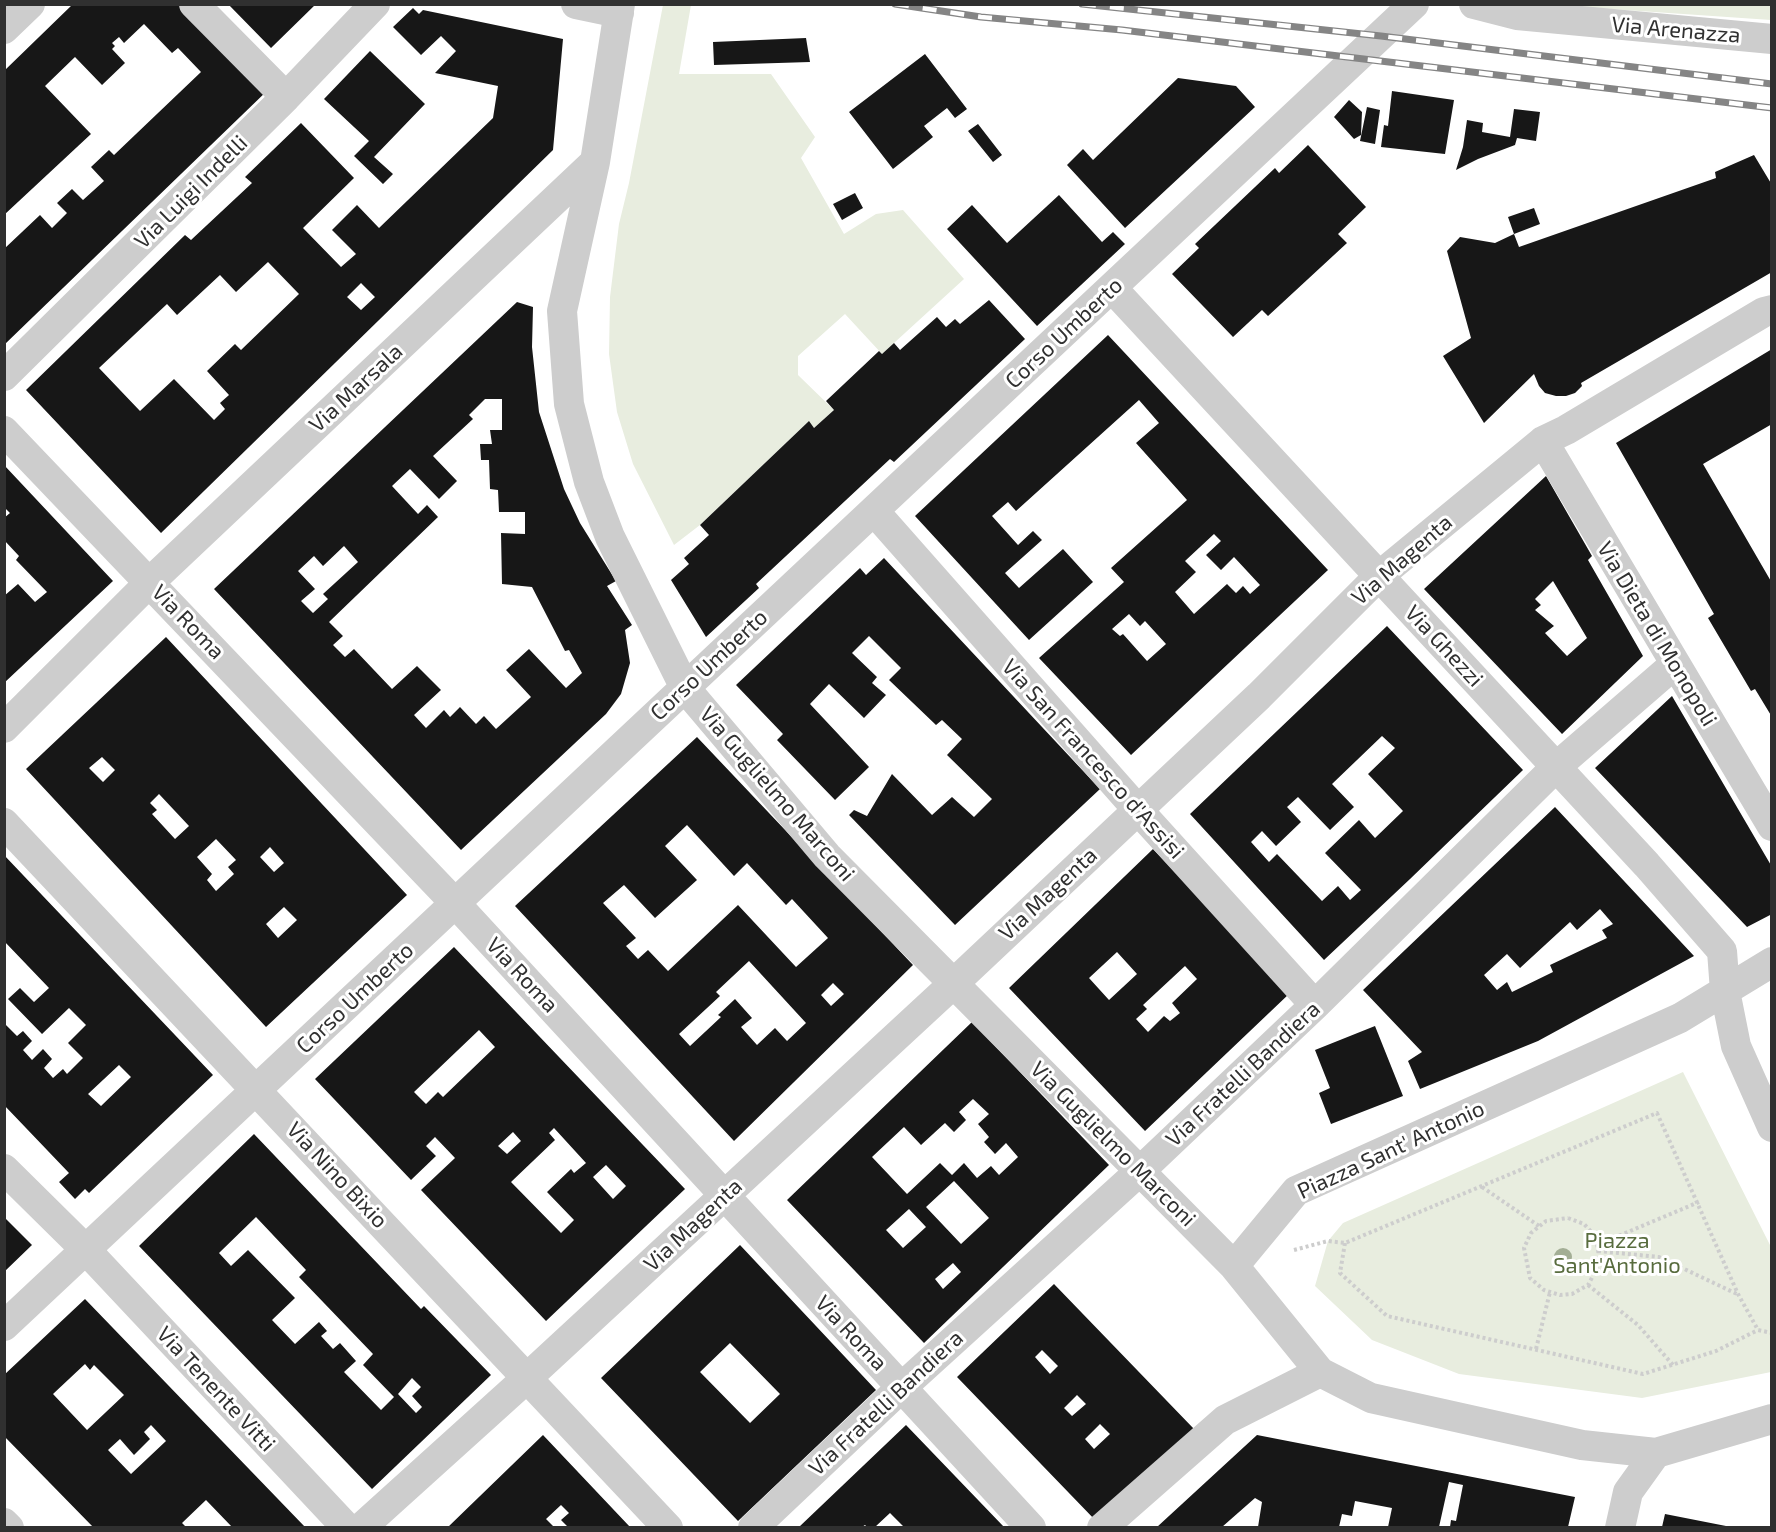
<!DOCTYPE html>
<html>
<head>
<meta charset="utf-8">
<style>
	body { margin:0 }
	#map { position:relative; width:1776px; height:1532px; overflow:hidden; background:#fff; font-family:"Exo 2",sans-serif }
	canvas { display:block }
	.frame { position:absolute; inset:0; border:6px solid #303030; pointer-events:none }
</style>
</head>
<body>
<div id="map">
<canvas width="1776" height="1532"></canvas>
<div class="frame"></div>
</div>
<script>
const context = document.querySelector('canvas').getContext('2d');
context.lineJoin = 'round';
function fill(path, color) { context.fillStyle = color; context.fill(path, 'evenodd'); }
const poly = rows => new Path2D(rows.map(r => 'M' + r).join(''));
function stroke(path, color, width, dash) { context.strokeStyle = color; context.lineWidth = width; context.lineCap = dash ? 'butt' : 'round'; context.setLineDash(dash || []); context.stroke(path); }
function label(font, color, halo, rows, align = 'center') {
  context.font = font + ' "Exo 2",sans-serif'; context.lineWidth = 6; context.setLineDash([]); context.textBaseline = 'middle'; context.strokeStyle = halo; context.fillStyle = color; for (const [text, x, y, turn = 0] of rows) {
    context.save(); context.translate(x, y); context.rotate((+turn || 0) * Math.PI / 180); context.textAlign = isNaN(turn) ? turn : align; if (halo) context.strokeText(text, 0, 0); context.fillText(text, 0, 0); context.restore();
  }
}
fill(poly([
	[663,5,691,5,679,74,771,74,815,137,801,158,844,234,876,214,903,210,964,279,882,354,845,314,798,356,798,375,834,410,814,428,808,422,700,525,674,545,633,464,617,412,609,354,610,297,619,224,629,183],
	[1552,5,1771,5,1771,20],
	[1683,1072,1771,1247,1771,1372,1642,1398,1459,1374,1372,1340,1315,1286,1328,1241,1343,1223]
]), '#e8eddf');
fill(poly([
	[73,4,187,4,270,88,4,345,4,249,40,215,52,228,67,213,57,203,72,189,83,200,104,181,91,167,109,150,114,155,201,72,178,48,172,53,144,24,124,43,119,37,112,43,115,46,112,49,125,63,102,85,75,57,45,86,91,134,4,215,4,71],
	[228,4,316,4,271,48],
	[413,8,419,14,423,10,563,39,553,150,161,533,26,390,185,235,191,240,252,183,245,177,301,123,354,178,303,228,341,267,356,254,332,230,357,205,379,228,493,118,498,86,435,73,456,51,441,36,421,55,393,27],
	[268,262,299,294,241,350,235,344,207,371,229,395,220,403,225,409,214,420,174,379,140,411,99,368,167,304,177,315,220,275,236,292],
	[361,283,375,297,361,310,347,297],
	[806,38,810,62,714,65,713,42],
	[370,51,425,104,374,157,393,174,383,184,354,156,369,141,324,99],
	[925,54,967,109,955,118,947,108,924,126,933,137,893,169,849,112],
	[1178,78,1236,86,1255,107,1125,228,1067,165,1083,149,1093,160],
	[1392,91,1454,100,1445,154,1381,147,1384,125,1388,126],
	[1349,100,1362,112,1361,135,1354,139,1334,117],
	[1367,107,1380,110,1375,144,1360,141],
	[1514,109,1540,112,1536,141,1517,138,1515,145,1478,159,1456,170,1463,147,1467,120,1483,123,1482,132,1510,137],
	[978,124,1002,155,993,162,968,131],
	[1308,145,1366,207,1338,234,1347,243,1268,316,1262,310,1233,337,1172,274,1199,248,1195,244,1275,168,1279,173],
	[1754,155,1772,185,1772,272,1581,383,1582,386,1575,393,1566,396,1556,396,1545,393,1539,386,1534,374,1484,423,1443,356,1471,338,1447,251,1460,237,1495,243,1514,234,1519,247,1716,178,1715,172],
	[855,193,863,208,842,220,833,204],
	[1059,195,1102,242,1113,232,1125,244,1037,326,947,229,972,205,1007,243],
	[1534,208,1540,224,1514,234,1508,217],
	[989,300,1025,339,894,462,890,459,756,584,759,588,706,637,671,580,689,564,684,558,709,535,700,525,809,421,814,428,834,410,826,401,879,351,882,354,894,343,900,350,937,317,946,327,955,319,960,324],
	[517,302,533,307,532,347,539,412,564,489,580,523,616,581,607,586,632,625,625,630,630,663,621,694,606,714,461,850,214,589],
	[485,399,502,399,502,430,490,430,492,444,480,444,481,460,489,460,490,489,498,490,499,512,525,512,525,534,501,533,502,584,532,587,565,651,569,650,582,673,566,688,529,649,506,670,531,697,496,729,484,716,476,724,460,707,450,717,444,710,426,728,414,715,441,690,417,666,392,689,354,649,345,657,333,645,343,636,329,622,438,517,427,505,418,514,392,486,410,469,439,499,457,481,433,456,473,419,469,415],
	[344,546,358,562,323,594,328,599,313,613,301,601,315,589,298,571,314,556,323,566],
	[1108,335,1328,570,1131,755,1039,658,1124,582,1111,568,1187,500,1136,443,1159,423,1139,400,1016,511,1008,502,992,516,1018,545,1033,531,1042,540,1005,573,1019,588,1063,549,1093,582,1029,640,915,516],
	[1214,534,1221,541,1206,555,1221,570,1234,557,1260,585,1250,594,1243,586,1236,593,1227,584,1194,614,1175,592,1196,572,1185,561],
	[1129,614,1140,626,1145,621,1166,644,1147,661,1123,634,1120,636,1112,629],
	[1772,349,1772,424,1703,464,1772,583,1772,717,1755,689,1751,691,1708,618,1714,614,1616,443],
	[4,465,113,581,4,683,4,596,18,584,35,602,47,592,16,560,19,556,4,540,4,518,10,513,4,507],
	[1546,476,1592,556,1588,560,1643,656,1562,734,1424,589],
	[1553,581,1587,638,1567,656,1545,633,1554,626,1535,610,1541,605,1535,599],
	[884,558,1100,789,955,925,849,815,854,810,867,816,892,774,932,815,952,797,974,817,992,799,947,755,962,739,942,720,936,725,889,680,901,668,869,636,852,653,877,677,872,683,886,695,864,718,829,684,810,704,869,767,835,800,777,740,783,734,736,685,860,568,866,575],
	[1387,626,1523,770,1410,879,1324,960,1190,814],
	[1382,736,1395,748,1368,774,1403,811,1375,838,1359,820,1325,853,1361,890,1350,900,1338,886,1322,901,1277,854,1269,862,1251,842,1262,831,1276,846,1301,822,1287,807,1298,797,1330,830,1354,807,1332,784],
	[166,637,407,895,266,1027,26,769],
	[102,757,115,770,103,782,89,768],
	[159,794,189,826,175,839,152,814,157,810,150,803],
	[216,839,236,860,228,867,234,874,216,891,207,880,212,874,197,857],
	[270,847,284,863,274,872,260,857],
	[284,907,297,920,278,938,266,924],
	[1672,696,1772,867,1772,914,1747,927,1595,768],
	[697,737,913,965,734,1141,515,906],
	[687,825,734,876,747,863,786,905,792,899,828,938,796,967,738,905,668,971,648,950,638,959,626,946,636,938,603,903,624,885,655,918,697,880,665,846],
	[749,961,806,1023,787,1041,775,1028,757,1045,741,1027,752,1018,735,999,718,1015,721,1017,690,1046,679,1034,720,996,716,992],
	[833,983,844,994,831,1006,821,995],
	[1555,807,1694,956,1538,1041,1420,1089,1408,1061,1422,1052,1363,990],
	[1600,909,1613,924,1602,930,1607,938,1550,965,1553,972,1512,992,1507,982,1497,990,1484,975,1507,954,1520,968,1570,922,1577,930],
	[1153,849,1290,993,1145,1131,1009,988],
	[1117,952,1137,974,1109,1000,1089,978],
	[1185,966,1197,979,1172,1003,1180,1013,1170,1021,1164,1016,1148,1032,1136,1019,1147,1009,1143,1005],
	[4,855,213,1075,89,1193,85,1189,75,1199,59,1182,69,1173,4,1105,4,1023,17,1036,23,1031,32,1041,23,1050,32,1060,43,1049,52,1059,44,1068,53,1078,63,1069,67,1074,83,1058,68,1043,86,1025,69,1008,42,1034,8,999,20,988,34,1002,49,988,4,941],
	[119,1065,131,1077,101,1106,88,1094],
	[454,947,685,1189,546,1321,421,1190,455,1158,435,1137,426,1146,436,1156,411,1180,315,1079],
	[479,1030,495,1047,443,1097,438,1092,426,1104,414,1092],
	[554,1128,586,1163,574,1173,571,1169,547,1192,574,1220,561,1233,511,1182,555,1140,549,1133],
	[513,1132,521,1141,507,1154,498,1146],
	[606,1165,626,1186,613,1199,593,1177],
	[972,1022,1109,1165,924,1343,787,1200],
	[973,1099,989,1114,978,1124,989,1137,984,1142,995,1154,1006,1143,1018,1157,999,1175,991,1166,977,1178,964,1163,952,1175,940,1163,907,1194,872,1157,904,1127,921,1145,945,1123,954,1132,966,1120,959,1112],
	[954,1181,989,1218,961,1244,926,1207],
	[909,1209,926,1227,903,1248,886,1230],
	[953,1263,961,1272,943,1289,935,1279],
	[1375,1026,1403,1096,1331,1124,1319,1093,1330,1088,1315,1050],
	[254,1134,421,1309,424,1306,491,1375,372,1489,139,1246],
	[256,1217,306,1270,299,1277,373,1354,363,1365,394,1397,381,1410,344,1372,356,1361,340,1343,333,1349,321,1336,327,1331,319,1322,295,1344,272,1320,295,1298,248,1250,231,1266,219,1253],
	[412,1378,421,1387,412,1396,422,1407,416,1413,398,1394],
	[4,1217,32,1245,4,1272],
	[740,1245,876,1390,738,1521,601,1378],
	[730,1343,780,1394,750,1423,700,1372],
	[1054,1284,1194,1429,1097,1522,957,1377],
	[1042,1350,1058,1366,1050,1374,1035,1357],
	[1077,1395,1086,1404,1072,1416,1064,1408],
	[1100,1424,1110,1434,1094,1449,1085,1439],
	[85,1299,305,1527,232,1527,206,1500,182,1523,186,1527,93,1527,4,1436,4,1375],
	[85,1364,90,1370,94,1365,124,1395,87,1430,53,1394],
	[151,1425,166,1441,131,1474,108,1450,120,1439,134,1455,150,1439,144,1432],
	[906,1425,1004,1527,904,1527,890,1513,875,1527,867,1527,865,1525,862,1527,799,1527],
	[543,1435,630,1527,568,1527,561,1520,569,1513,561,1505,546,1519,554,1527,448,1527],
	[1257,1435,1575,1497,1568,1527,1450,1527,1451,1520,1456,1521,1463,1485,1449,1482,1439,1527,1388,1527,1392,1508,1355,1501,1352,1516,1342,1514,1339,1527,1258,1527,1262,1502,1255,1498,1222,1527,1157,1527],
	[1665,1514,1726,1526,1726,1527,1662,1527]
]), '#171717');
stroke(poly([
	[1482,1187,1539,1226],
	[1568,1218,1584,1224,1596,1237,1600,1263,1588,1285,1572,1294,1560,1295,1544,1290,1530,1278,1524,1248,1531,1233,1546,1221,1568,1218],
	[1345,1243,1340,1273,1387,1316,1643,1374,1716,1351,1758,1330],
	[1597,1245,1699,1202],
	[1294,1250,1328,1241,1345,1243,1657,1113,1738,1294,1758,1330,1772,1333],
	[1598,1251,1659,1257,1737,1294],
	[1588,1285,1638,1325,1673,1365],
	[1536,1349,1550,1292]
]), '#cdcdcd', 4, [3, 3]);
stroke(poly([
	[194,4,286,97],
	[576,4,619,13],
	[1474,4,1517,15,1772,39],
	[4,29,30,4],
	[595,162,562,311,569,404,589,482,610,537,685,688,827,856,1234,1266],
	[1112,288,1647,865,1722,951,1725,991,1736,1046,1772,1127],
	[4,376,286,97,375,4],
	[4,431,455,903,1031,1528],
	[1543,441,1772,826],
	[874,511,1138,810,1315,1005],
	[4,728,150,582,595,162,620,4],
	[4,823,668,1528],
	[1772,962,1680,1018,1296,1191,1234,1266,1320,1372,1371,1398,1582,1445,1656,1453,1772,1419],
	[4,1169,86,1250,347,1528],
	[4,1326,1414,4],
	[4,1523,9,1528],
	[361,1528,527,1378,953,984,1259,696,1379,576,1543,441,1566,430,1764,312,1772,310],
	[753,1528,901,1388,1140,1171,1315,1005,1556,767,1675,664],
	[1102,1528,1225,1420,1320,1372],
	[1620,1528,1628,1492,1656,1453]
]), '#cdcdcd', 30);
const rail = poly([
	[895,4,981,17,1122,30,1772,108],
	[1082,4,1381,36,1772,84]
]);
stroke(rail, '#858585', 7);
stroke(rail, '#fff', 4.5, [14]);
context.fillStyle = '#a3ae95';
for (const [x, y] of [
	[1563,1257]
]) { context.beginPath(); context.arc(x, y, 9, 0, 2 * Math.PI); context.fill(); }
label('22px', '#303030', '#fff', [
	["Via Arenazza",1676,30,5],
	["Via Luigi Indelli",191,192,-45],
	["Corso Umberto",1064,333,-43],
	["Via Marsala",356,388,-43],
	["Via Magenta",1402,560,-41],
	["Via Roma",188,622,46],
	["Via Dieta di Monopoli",1657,634,59],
	["Via Ghezzi",1444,646,47],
	["Corso Umberto",709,665,-43],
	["Via San Francesco d'Assisi",1093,759,48],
	["Via Guglielmo Marconi",777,794,49],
	["Via Magenta",1048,894,-43],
	["Via Roma",522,975,47],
	["Corso Umberto",355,998,-43],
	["Via Fratelli Bandiera",1243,1074,-43],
	["Via Guglielmo Marconi",1113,1144,45],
	["Piazza Sant' Antonio",1391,1150,-25],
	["Via Nino Bixio",337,1175,47],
	["Via Magenta",693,1225,-43],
	["Via Roma",851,1333,47],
	["Via Tenente Vitti",216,1389,47],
	["Via Fratelli Bandiera",886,1403,-43]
]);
label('22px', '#586c3e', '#fff', [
	["Piazza",1617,1241],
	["Sant'Antonio",1617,1266]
]);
</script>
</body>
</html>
